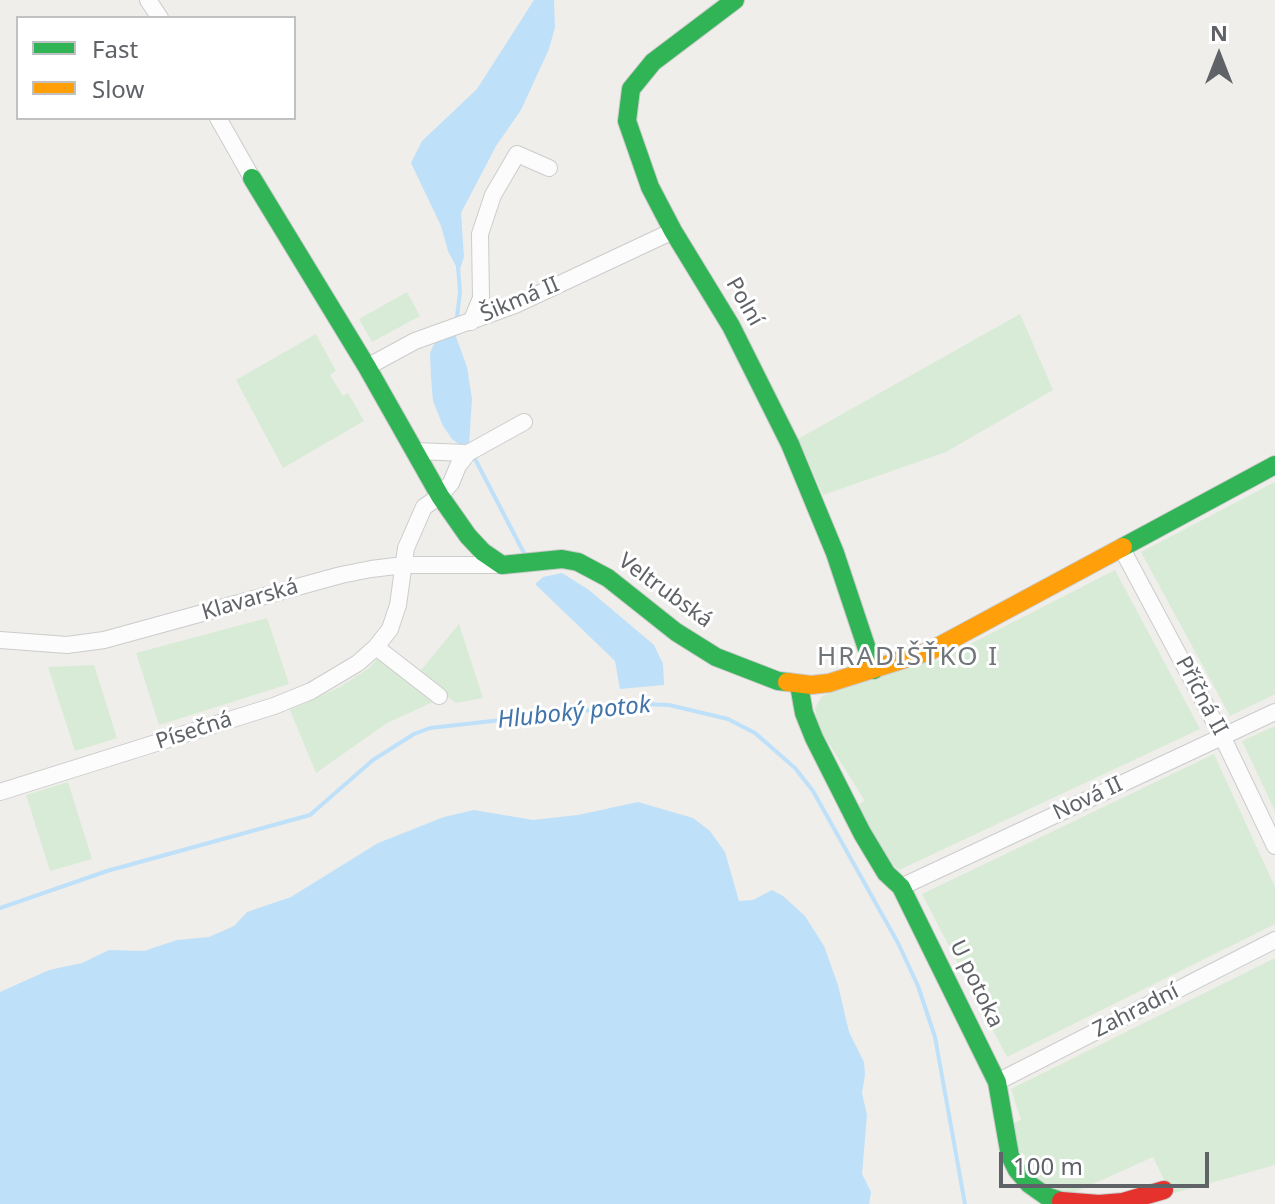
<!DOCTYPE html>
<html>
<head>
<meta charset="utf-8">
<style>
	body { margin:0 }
	#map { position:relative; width:1275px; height:1204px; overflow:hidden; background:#efeeea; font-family:"Noto Sans",sans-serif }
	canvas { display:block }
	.legend { position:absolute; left:16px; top:16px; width:280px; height:104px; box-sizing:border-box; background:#fff; border:2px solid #bfc1c3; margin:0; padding:10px 14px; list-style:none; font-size:24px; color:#5f6368 }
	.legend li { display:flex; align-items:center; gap:16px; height:40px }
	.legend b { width:40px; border:2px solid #bfc1c3 }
	.north { position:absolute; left:1179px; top:16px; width:80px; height:80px; -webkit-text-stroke:6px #fff; paint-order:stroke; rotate:0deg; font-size:22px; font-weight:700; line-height:32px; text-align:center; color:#5f6368 }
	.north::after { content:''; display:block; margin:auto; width:28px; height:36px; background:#5f6368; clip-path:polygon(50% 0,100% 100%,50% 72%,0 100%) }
	.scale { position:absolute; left:999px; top:1152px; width:210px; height:36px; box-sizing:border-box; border:4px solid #5f6368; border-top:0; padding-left:10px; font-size:24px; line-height:28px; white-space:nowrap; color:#5f6368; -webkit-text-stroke:6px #fff; paint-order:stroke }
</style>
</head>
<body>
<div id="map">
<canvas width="1275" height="1204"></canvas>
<ul class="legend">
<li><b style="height:10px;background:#30b455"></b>Fast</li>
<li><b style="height:10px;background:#ff9f0a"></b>Slow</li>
</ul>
<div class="north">N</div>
<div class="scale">100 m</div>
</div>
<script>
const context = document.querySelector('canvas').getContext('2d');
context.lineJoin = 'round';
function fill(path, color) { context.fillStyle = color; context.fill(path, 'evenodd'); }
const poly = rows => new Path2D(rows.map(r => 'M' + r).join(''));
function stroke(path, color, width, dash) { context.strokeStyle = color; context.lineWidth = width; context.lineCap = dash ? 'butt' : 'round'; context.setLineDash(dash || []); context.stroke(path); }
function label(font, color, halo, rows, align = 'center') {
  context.font = font + ' "Noto Sans",sans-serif'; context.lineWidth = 6; context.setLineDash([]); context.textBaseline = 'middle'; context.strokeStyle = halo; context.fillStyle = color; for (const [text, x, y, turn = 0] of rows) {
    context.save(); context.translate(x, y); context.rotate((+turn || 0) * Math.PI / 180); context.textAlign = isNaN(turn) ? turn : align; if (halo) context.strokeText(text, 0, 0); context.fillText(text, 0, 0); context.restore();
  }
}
fill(poly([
	[407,292,420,316,372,342,359,319],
	[1020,314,1053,390,946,452,823,495,798,439],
	[316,334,336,371,330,375,343,396,348,393,364,421,283,468,236,380],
	[1275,482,1275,694,1230,716,1141,552],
	[1115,570,1200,729,899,870,890,863,857,806,865,801,818,726,815,708,822,696,934,656,937,661],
	[267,618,289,684,159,725,136,653],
	[459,624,483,698,456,703,417,675],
	[379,657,433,702,387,723,316,773,290,710,340,687,369,668],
	[94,665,117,738,75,751,48,667],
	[1275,726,1275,811,1242,741],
	[1214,754,1275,887,1275,924,1007,1057,922,894],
	[68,782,92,859,50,871,26,795],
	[1275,958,1275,1165,1171,1194,1153,1157,1071,1194,1048,1189,1029,1175,1009,1126,1021,1120,1011,1089]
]), '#d8ebd6');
fill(poly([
	[534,0,554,0,555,27,549,49,521,110,496,146,461,213,464,257,459,272,448,251,441,226,411,163,422,141,477,89],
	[455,334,467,367,472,399,469,445,463,447,452,439,443,426,433,401,431,377,430,353,436,340],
	[562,573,589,590,654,645,663,664,664,685,620,689,615,661,535,584,543,577],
	[638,802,693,818,710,831,725,852,739,901,753,900,772,890,783,896,805,916,824,946,838,985,849,1032,864,1062,865,1075,862,1093,867,1115,862,1174,871,1192,869,1204,0,1204,0,992,49,970,82,963,109,950,144,951,177,940,209,937,234,926,247,912,291,897,378,843,444,817,474,810,533,820,578,815]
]), '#bfe0f9');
stroke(poly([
	[457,317,460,292,458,267],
	[474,457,525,555],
	[0,908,107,871,310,815,373,760,414,734,430,728,644,704,669,705,728,719,755,733,795,768,813,791,898,943,918,986,935,1037,965,1204]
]), '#bfe0f9', 4);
const street = poly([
	[148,0,160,18],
	[218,118,252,178],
	[471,322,481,298,480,234,493,195,517,154,549,168],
	[367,367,415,341,515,305,673,231],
	[414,451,468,453],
	[1122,549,1222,736,1275,846],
	[0,640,67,645,104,640,341,575,371,569,404,565,502,565],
	[376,647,439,696],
	[0,792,274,706,311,691,358,663,376,647,390,629,398,605,406,548,424,507,440,496,451,483,458,466,468,453,524,422],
	[901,887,1275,712],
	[997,1082,1275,940]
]);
const fast = poly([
	[735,0,653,62,631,89,627,121,650,187,673,231,731,326,790,444,835,553,874,670],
	[252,178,367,367,440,496,468,536,483,552,502,565,562,559,578,562,608,578,676,632,716,657,778,681,787,682],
	[1123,547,1275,465],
	[799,685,804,713,814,738,862,833,886,873,901,887,997,1082,1010,1156,1017,1170,1029,1184,1046,1196,1061,1201]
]);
const slow = poly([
	[787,682,811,685,829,683,930,651,1123,547]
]);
const jam = poly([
	[1061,1201,1099,1204,1123,1202,1164,1190]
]);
stroke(street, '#cbcccc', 18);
stroke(fast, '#cacacb', 20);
stroke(slow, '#cacacb', 20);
stroke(jam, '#cacacb', 20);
stroke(street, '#fdfcfc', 16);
stroke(fast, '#30b455', 18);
stroke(slow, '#ff9f0a', 18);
stroke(jam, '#e5322d', 18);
label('22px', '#5f6368', '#fff', [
	["Šikmá II",520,300,-23],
	["Polní",744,302,60],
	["Veltrubská",665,591,36],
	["Klavarská",250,600,-16],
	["Příčná II",1201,696,62],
	["Písečná",194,731,-18],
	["Nová II",1088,799,-25],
	["U potoka",976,984,64],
	["Zahradní",1136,1011,-27]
]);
label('italic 24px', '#4174aa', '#fff', [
	["Hluboký potok",574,713,-6]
]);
context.letterSpacing = '2px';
label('26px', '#70757a', '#fff', [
	["HRADIŠŤKO I",908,658]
]);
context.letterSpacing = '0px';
</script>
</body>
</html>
